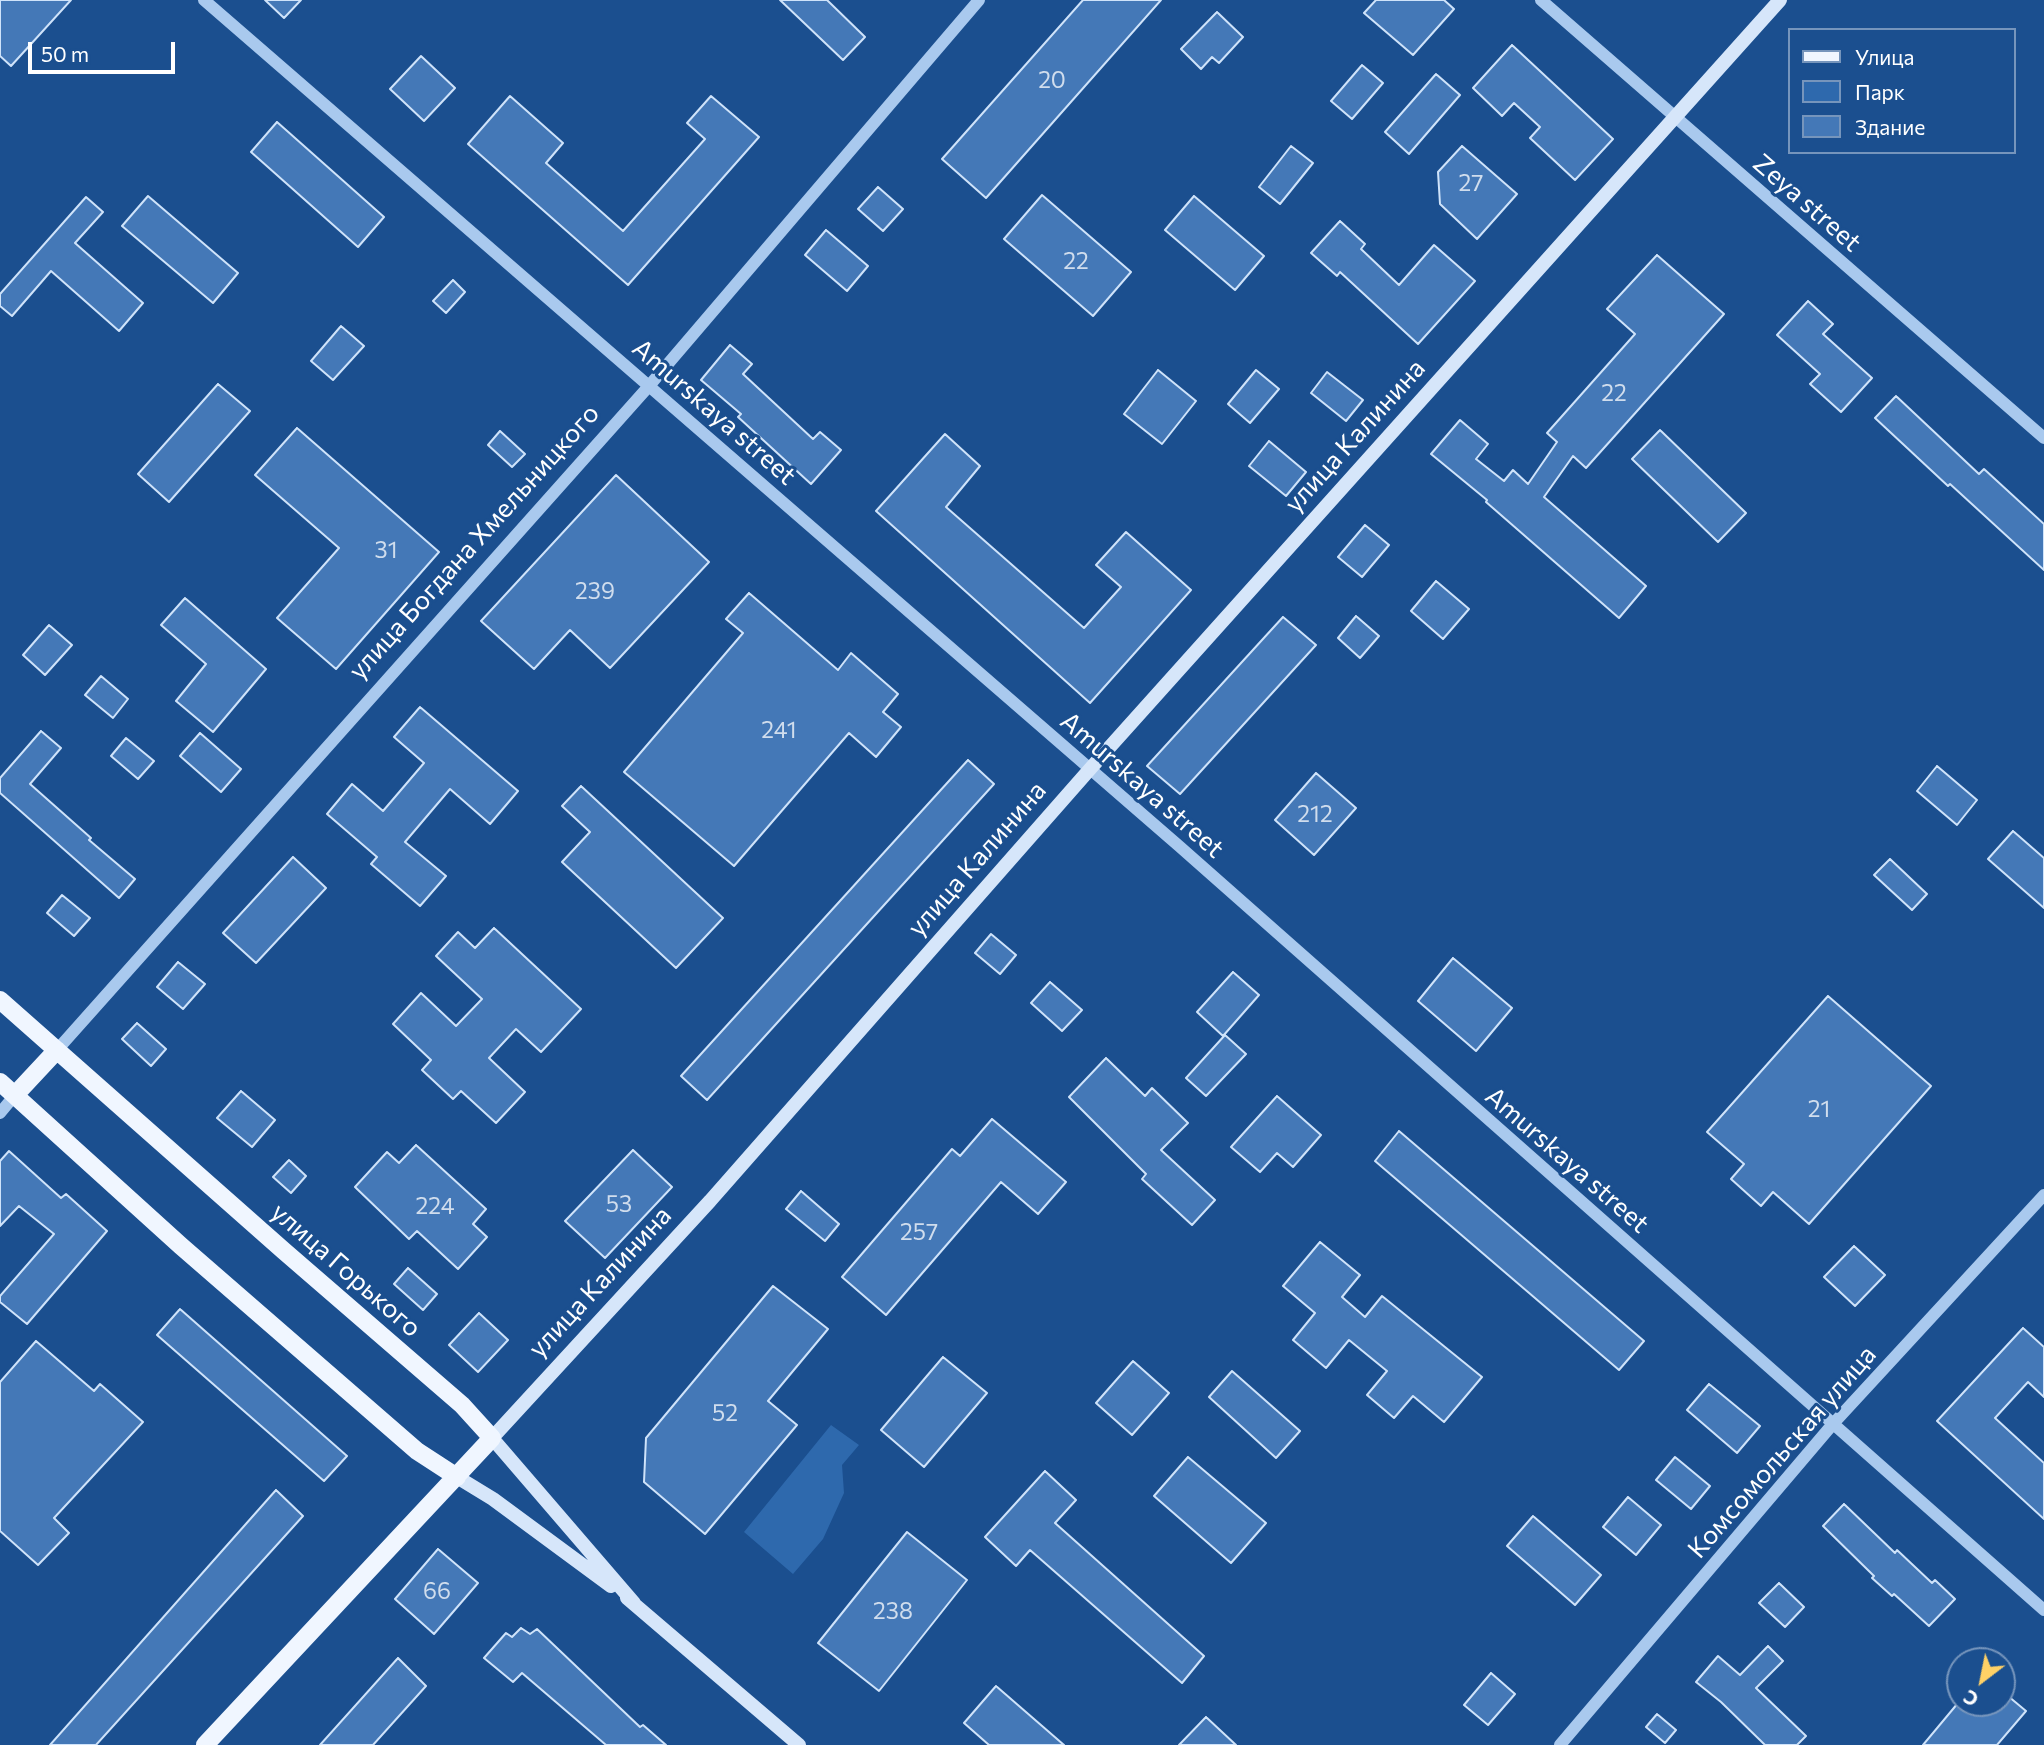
<!DOCTYPE html>
<html>
<head>
<meta charset="utf-8">
<style>
	body { margin:0 }
	#map { position:relative; width:2044px; height:1745px; overflow:hidden; background:#1b4f8f; font-family:Commissioner,sans-serif }
	canvas { display:block }
	.legend { position:absolute; left:1788px; top:28px; width:228px; height:126px; box-sizing:border-box; background:#1b4f8f; border:2px solid #7695bc; margin:0; padding:9px 12px; list-style:none; font-size:21px; color:#fff }
	.legend li { display:flex; align-items:center; gap:14px; height:35px }
	.legend b { width:35px; border:2px solid #7695bc }
	.north { position:absolute; left:1946px; top:1647px; width:70px; height:70px; box-sizing:border-box; background:#1b4f8f; border:2px solid #7695bc; border-radius:50%; rotate:212deg; font-size:19px; font-weight:700; line-height:28px; text-align:center; color:#fff }
	.north::after { content:''; display:block; margin:auto; width:24px; height:32px; background:#ffd166; clip-path:polygon(50% 0,100% 100%,50% 72%,0 100%) }
	.scale { position:absolute; left:28px; top:42px; width:147px; height:32px; box-sizing:border-box; border:4px solid #fff; border-top:0; padding-left:9px; font-size:21px; line-height:24px; white-space:nowrap; color:#fff; -webkit-text-stroke:5px #1b4f8f; paint-order:stroke }
</style>
</head>
<body>
<div id="map">
<canvas width="2044" height="1745"></canvas>
<ul class="legend">
<li><b style="height:9px;background:#f0f6ff"></b>Улица</li>
<li><b style="height:19px;background:#2e69ad"></b>Парк</li>
<li><b style="height:19px;background:#4478b7"></b>Здание</li>
</ul>
<div class="north">С</div>
<div class="scale">50 m</div>
</div>
<script>
const context = document.querySelector('canvas').getContext('2d');
context.lineJoin = 'round';
function fill(path, color) { context.fillStyle = color; context.fill(path, 'evenodd'); }
const poly = rows => new Path2D(rows.map(r => 'M' + r).join(''));
function stroke(path, color, width, dash) { context.strokeStyle = color; context.lineWidth = width; context.lineCap = dash ? 'butt' : 'round'; context.setLineDash(dash || []); context.stroke(path); }
function label(font, color, halo, rows, align = 'center') {
  context.font = font + ' Commissioner,sans-serif'; context.lineWidth = 6; context.setLineDash([]); context.textBaseline = 'middle'; context.strokeStyle = halo; context.fillStyle = color; for (const [text, x, y, turn = 0] of rows) {
    context.save(); context.translate(x, y); context.rotate((+turn || 0) * Math.PI / 180); context.textAlign = isNaN(turn) ? turn : align; if (halo) context.strokeText(text, 0, 0); context.fillText(text, 0, 0); context.restore();
  }
}
fill(poly([
	[831,1425,859,1445,842,1465,844,1493,823,1539,793,1574,744,1532]
]), '#2e69ad');
const building = poly([
	[0,0,71,0,11,66,0,56,0,0],
	[265,0,301,0,284,18,265,0],
	[780,0,827,0,865,37,843,60,780,0],
	[1083,0,1161,0,986,198,942,159,1083,0],
	[1376,0,1444,0,1454,9,1413,55,1364,13,1376,0],
	[1217,12,1243,37,1219,63,1212,57,1201,69,1181,49,1217,12],
	[1512,45,1613,139,1575,180,1530,138,1540,127,1514,103,1502,116,1473,88,1512,45],
	[421,56,455,88,424,121,390,89,421,56],
	[1362,65,1383,83,1352,119,1331,101,1362,65],
	[1436,74,1460,95,1409,154,1385,132,1436,74],
	[510,96,563,143,546,163,623,231,705,139,687,123,711,96,759,137,628,285,468,144,510,96],
	[277,122,384,217,358,247,251,152,277,122],
	[1291,146,1313,163,1280,204,1259,187,1291,146],
	[1462,146,1517,194,1477,239,1440,204,1438,172,1462,146],
	[878,187,903,209,883,231,858,209,878,187],
	[1042,195,1131,272,1093,316,1004,239,1042,195],
	[148,196,238,273,213,303,122,226,148,196],
	[1194,196,1264,256,1235,290,1165,230,1194,196],
	[86,197,103,212,75,243,143,303,119,331,51,271,12,316,0,306,0,294,86,197],
	[1340,221,1365,244,1361,249,1399,285,1434,245,1475,281,1418,344,1340,272,1337,276,1311,253,1340,221],
	[826,230,868,266,847,291,805,255,826,230],
	[1657,255,1724,314,1586,468,1573,456,1544,497,1646,586,1619,618,1486,502,1487,500,1431,454,1460,420,1488,444,1476,459,1504,481,1513,470,1528,484,1557,442,1547,433,1635,334,1607,309,1657,255],
	[453,280,465,292,446,313,433,301,453,280],
	[1808,301,1833,324,1823,334,1872,378,1841,412,1810,384,1820,374,1777,335,1808,301],
	[341,326,364,346,333,380,311,361,341,326],
	[730,345,752,364,743,374,813,439,820,432,841,450,811,484,738,417,741,414,701,380,730,345],
	[1158,370,1196,401,1162,444,1124,414,1158,370],
	[1256,370,1279,389,1250,423,1228,404,1256,370],
	[1327,372,1363,400,1346,421,1311,393,1327,372],
	[218,384,250,411,169,502,138,474,218,384],
	[1896,396,1979,474,1984,469,2044,524,2044,570,1950,484,1948,486,1875,418,1896,396],
	[297,428,439,552,336,669,277,618,339,548,255,475,297,428],
	[1660,430,1746,513,1718,542,1632,459,1660,430],
	[500,431,525,454,512,467,488,445,500,431],
	[945,434,980,466,946,507,1084,628,1121,587,1096,565,1126,532,1191,590,1090,703,876,511,945,434],
	[1269,441,1306,472,1286,496,1249,466,1269,441],
	[616,475,709,562,610,668,570,630,534,669,481,621,616,475],
	[1365,525,1389,545,1362,577,1338,557,1365,525],
	[1436,581,1469,609,1443,639,1411,611,1436,581],
	[749,593,838,670,851,653,898,694,883,712,901,727,876,757,849,733,734,866,624,772,743,633,726,619,749,593],
	[185,598,266,669,213,732,176,701,206,664,161,625,185,598],
	[1356,616,1379,636,1360,658,1338,638,1356,616],
	[1283,617,1316,645,1180,794,1147,766,1283,617],
	[49,625,72,645,45,675,23,655,49,625],
	[101,676,128,699,113,718,85,695,101,676],
	[420,707,518,791,490,824,450,789,405,842,446,876,420,906,371,864,377,857,327,814,352,784,383,811,424,763,394,737,420,707],
	[41,731,61,748,30,784,91,838,89,840,135,879,119,898,0,793,0,778,41,731],
	[200,733,241,769,221,792,180,756,200,733],
	[126,738,154,761,138,779,111,756,126,738],
	[968,760,994,784,707,1100,681,1076,968,760],
	[1937,766,1977,800,1957,825,1917,791,1937,766],
	[1316,773,1356,808,1314,855,1275,820,1316,773],
	[581,786,723,918,676,968,562,862,590,832,562,806,581,786],
	[2013,831,2044,858,2044,908,1988,859,2013,831],
	[293,857,326,888,256,963,223,933,293,857],
	[1890,859,1927,894,1912,910,1874,875,1890,859],
	[62,895,90,918,74,936,47,913,62,895],
	[494,928,581,1009,541,1052,516,1029,489,1058,525,1092,496,1123,461,1091,453,1099,422,1070,431,1060,393,1024,421,993,456,1026,482,999,436,956,458,932,475,948,494,928],
	[991,934,1016,955,1000,974,975,953,991,934],
	[1453,958,1512,1008,1476,1051,1418,1001,1453,958],
	[178,962,205,984,183,1009,157,987,178,962],
	[1233,972,1259,995,1223,1036,1197,1012,1233,972],
	[1050,982,1082,1010,1062,1031,1031,1003,1050,982],
	[1828,996,1931,1086,1809,1224,1773,1192,1761,1206,1731,1179,1744,1164,1707,1132,1828,996],
	[137,1023,166,1049,151,1066,122,1039,137,1023],
	[1225,1035,1246,1054,1206,1096,1186,1078,1225,1035],
	[1106,1058,1145,1096,1152,1088,1188,1123,1161,1150,1215,1200,1192,1225,1142,1179,1146,1174,1069,1097,1106,1058],
	[241,1091,275,1120,252,1147,217,1118,241,1091],
	[1277,1096,1321,1135,1293,1167,1277,1153,1260,1172,1231,1147,1277,1096],
	[992,1119,1066,1182,1038,1214,1001,1182,886,1315,842,1277,952,1149,960,1156,992,1119],
	[1399,1131,1644,1341,1619,1370,1375,1161,1399,1131],
	[416,1145,486,1209,473,1224,487,1237,458,1269,417,1231,409,1239,355,1187,387,1152,399,1163,416,1145],
	[633,1150,672,1187,605,1258,565,1221,633,1150],
	[9,1151,61,1198,66,1194,107,1231,27,1324,0,1302,0,1296,54,1234,19,1206,0,1226,0,1161,9,1151],
	[289,1160,306,1176,291,1193,273,1177,289,1160],
	[801,1191,839,1224,825,1241,786,1209,801,1191],
	[1320,1242,1360,1275,1342,1297,1365,1317,1382,1296,1482,1377,1444,1422,1413,1396,1394,1418,1367,1395,1387,1371,1349,1340,1326,1368,1293,1340,1315,1313,1283,1286,1320,1242],
	[1854,1246,1885,1275,1855,1306,1824,1277,1854,1246],
	[408,1268,437,1294,423,1310,394,1284,408,1268],
	[773,1286,828,1329,768,1401,797,1425,705,1534,644,1482,646,1438,773,1286],
	[180,1309,347,1456,324,1481,157,1335,180,1309],
	[479,1313,508,1340,478,1372,449,1345,479,1313],
	[2023,1328,2044,1347,2044,1397,2028,1382,1995,1418,2044,1463,2044,1519,1937,1421,2023,1328],
	[36,1341,94,1391,100,1384,143,1422,54,1518,69,1533,38,1565,0,1531,0,1382,36,1341],
	[943,1357,987,1393,924,1467,881,1430,943,1357],
	[1133,1361,1169,1393,1132,1435,1096,1403,1133,1361],
	[1232,1371,1300,1431,1276,1458,1209,1397,1232,1371],
	[1709,1384,1760,1426,1737,1453,1687,1410,1709,1384],
	[1188,1457,1266,1523,1231,1563,1154,1496,1188,1457],
	[1675,1457,1710,1486,1691,1509,1656,1480,1675,1457],
	[1045,1471,1076,1500,1055,1523,1204,1656,1182,1683,1030,1550,1016,1566,985,1537,1045,1471],
	[276,1490,303,1516,96,1745,50,1745,276,1490],
	[1628,1497,1661,1525,1636,1555,1603,1527,1628,1497],
	[1844,1504,1895,1553,1897,1550,1932,1583,1935,1580,1955,1599,1929,1626,1894,1594,1892,1596,1872,1578,1874,1576,1823,1526,1844,1504],
	[1533,1516,1601,1575,1575,1605,1507,1546,1533,1516],
	[907,1532,967,1580,879,1691,818,1643,907,1532],
	[438,1549,478,1583,434,1634,395,1599,438,1549],
	[1779,1583,1804,1607,1785,1627,1759,1603,1779,1583],
	[521,1628,530,1634,537,1629,640,1727,643,1725,666,1745,606,1745,522,1673,513,1682,484,1658,506,1633,512,1637,521,1628],
	[1768,1646,1783,1661,1756,1688,1806,1736,1797,1745,1765,1745,1721,1702,1696,1682,1718,1656,1740,1675,1768,1646],
	[398,1658,426,1686,373,1745,320,1745,398,1658],
	[1491,1673,1515,1694,1488,1725,1464,1705,1491,1673],
	[996,1686,1064,1745,989,1745,964,1723,996,1686],
	[2002,1691,2026,1711,1997,1745,1923,1745,1958,1703,2002,1703,2002,1691],
	[1657,1714,1676,1730,1665,1743,1646,1727,1657,1714],
	[1206,1717,1236,1745,1179,1745,1206,1717]
]);
fill(building, '#4478b7');
stroke(building, '#cfe3fa', 2);
stroke(poly([
	[204,0,1179,846,2044,1610],
	[1541,0,2044,438],
	[57,1050,649,386,979,0],
	[0,1113,15,1095],
	[1560,1745,1832,1425,2044,1195]
]), '#a9c9ee', 12);
stroke(poly([
	[457,1477,493,1499,611,1586],
	[627,1598,799,1745],
	[634,1603,492,1438,710,1201,1090,769,1780,0]
]), '#d6e6fa', 14);
stroke(poly([
	[0,1000,284,1251,462,1405,492,1438,205,1745],
	[0,1082,181,1246,417,1451,457,1477],
	[15,1095,57,1050]
]), '#f0f6ff', 18);
label('23px', '#d0dded', null, [
	["20",1052,80],
	["27",1471,183],
	["22",1076,261],
	["22",1614,393],
	["31",386,550],
	["239",595,591],
	["241",779,730],
	["212",1315,814],
	["21",1819,1109],
	["53",619,1204],
	["224",435,1206],
	["257",919,1232],
	["52",725,1413],
	["66",437,1591],
	["238",893,1611]
]);
label('26px', '#fff', '#1b4f8f', [
	["Zeya street",1807,203,41],
	["Amurskaya street",714,412,41],
	["улица Калинина",1355,436,-48],
	["улица Богдана Хмельницкого",474,542,-48],
	["Amurskaya street",1142,785,41],
	["улица Калинина",977,859,-49],
	["Amurskaya street",1567,1160,41],
	["улица Горького",346,1270,41],
	["улица Калинина",600,1282,-47],
	["Комсомольская улица",1782,1452,-49]
]);
</script>
</body>
</html>
